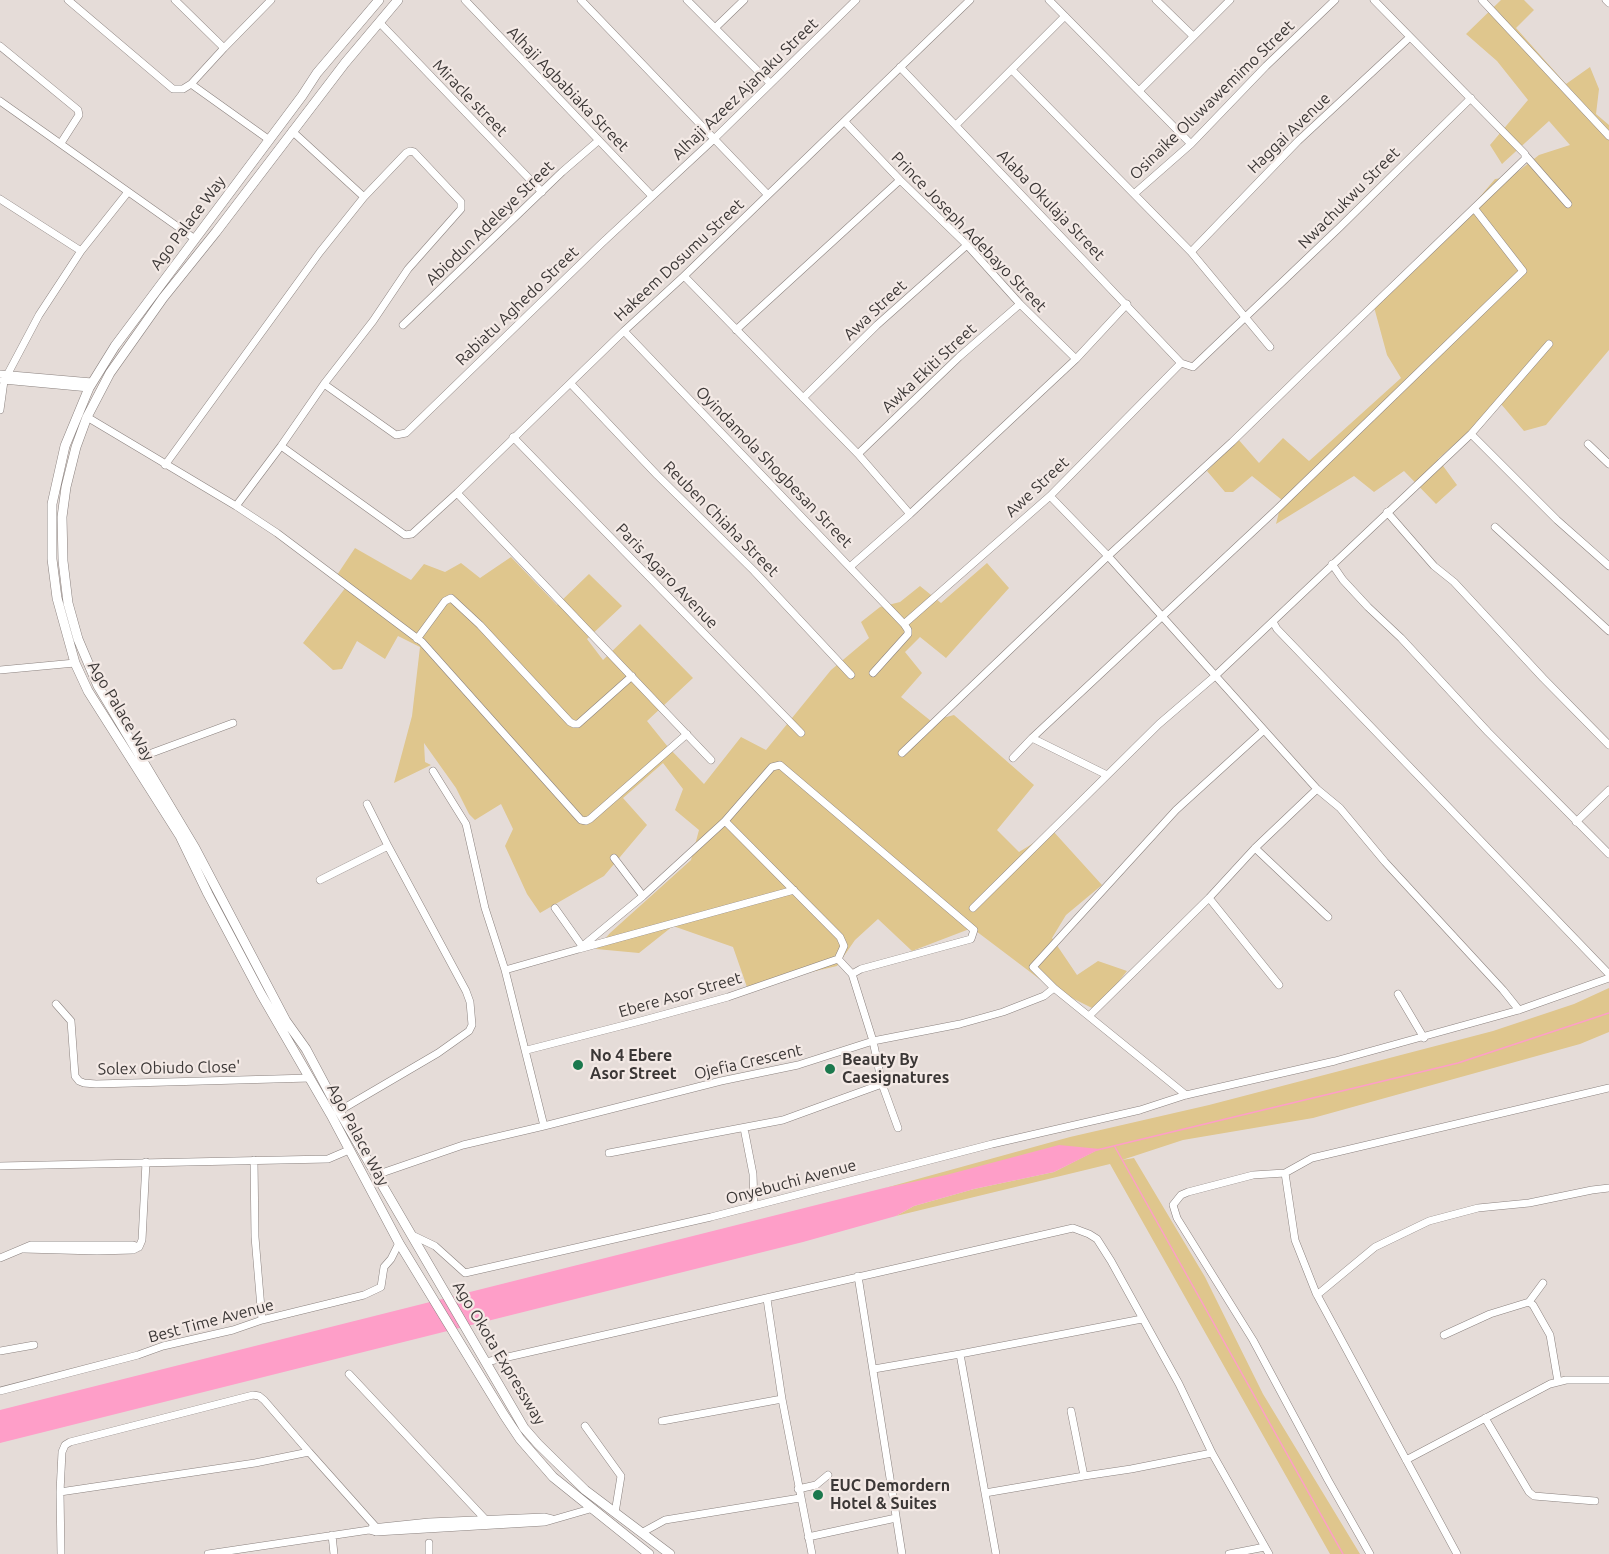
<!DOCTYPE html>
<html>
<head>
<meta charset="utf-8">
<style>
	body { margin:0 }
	canvas { display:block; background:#e5dcd8 }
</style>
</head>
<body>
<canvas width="1609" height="1554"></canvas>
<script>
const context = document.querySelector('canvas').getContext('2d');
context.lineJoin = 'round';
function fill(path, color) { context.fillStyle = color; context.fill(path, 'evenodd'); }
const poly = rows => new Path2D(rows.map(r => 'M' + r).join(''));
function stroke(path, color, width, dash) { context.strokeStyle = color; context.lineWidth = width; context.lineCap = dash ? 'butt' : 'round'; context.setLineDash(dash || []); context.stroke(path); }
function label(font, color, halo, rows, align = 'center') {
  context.font = font + ' Ubuntu,sans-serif'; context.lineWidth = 4.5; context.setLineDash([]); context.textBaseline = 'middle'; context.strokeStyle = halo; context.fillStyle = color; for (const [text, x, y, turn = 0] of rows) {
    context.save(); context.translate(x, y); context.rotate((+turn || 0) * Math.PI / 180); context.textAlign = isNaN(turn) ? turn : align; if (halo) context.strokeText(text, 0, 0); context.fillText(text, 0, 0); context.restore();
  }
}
fill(poly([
	[1501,0,1524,0,1534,10,1516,28,1566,84,1590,67,1599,89,1596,114,1609,125,1609,350,1546,425,1524,431,1501,404,1438,459,1457,485,1436,504,1404,471,1374,492,1354,476,1276,524,1282,500,1252,476,1233,492,1225,492,1207,471,1238,439,1259,463,1283,438,1309,461,1401,378,1387,355,1374,307,1396,285,1434,251,1495,179,1511,177,1539,155,1570,145,1549,121,1502,164,1490,145,1528,100,1497,61,1466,34],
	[355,548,411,580,424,564,445,572,461,563,480,578,511,557,557,605,589,574,622,606,587,639,603,660,640,624,693,678,647,721,668,747,704,784,741,737,766,750,831,670,869,638,861,622,880,607,900,602,920,586,941,603,987,563,1009,588,946,658,920,637,905,652,922,673,901,697,931,721,954,715,1034,785,997,830,1019,852,1053,831,1102,885,1066,915,1052,938,1077,975,1098,961,1127,971,1096,1010,1050,987,972,928,912,951,878,919,855,940,837,966,747,987,733,947,673,926,639,953,596,949,610,933,691,860,699,830,675,810,683,789,663,763,623,798,647,825,604,876,540,913,527,894,505,846,513,829,501,804,475,820,469,814,456,788,424,743,425,762,431,765,394,783,412,716,420,647,398,636,385,659,357,641,342,669,333,670,303,643,346,587,337,575],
	[1609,988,1609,1032,1580,1044,1313,1118,1183,1140,1122,1160,1134,1158,1205,1277,1263,1394,1360,1554,1330,1554,1110,1164,896,1216,914,1206,974,1189,1054,1172,1099,1149,885,1188,1070,1137,1209,1105,1493,1031,1574,1004]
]), '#dfc68d');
fill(poly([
	[1059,1145,1100,1149,1054,1172,974,1189,914,1206,896,1216,803,1242,0,1443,0,1410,884,1188,946,1175]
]), '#fe9ec8');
stroke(poly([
	[1115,1147,1343,1554],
	[1097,1150,1458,1063,1609,1013]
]), '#fe9ec8', 1.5);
const minor = poly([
	[68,0,173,89,183,89,191,84,224,48,271,0],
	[175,0,224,48],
	[465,0,652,196],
	[581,0,768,195],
	[687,0,770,83],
	[1049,0,1191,144],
	[1156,0,1193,36],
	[1482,0,1609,136],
	[1606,0,1609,3],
	[379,22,542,192],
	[715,28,744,0],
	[0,46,78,110,79,115,61,143],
	[900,67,1181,363,1193,367,1340,227,1471,98],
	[1012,70,1191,252,1270,347],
	[191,84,268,139],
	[1139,91,1230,0],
	[0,101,195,239],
	[845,122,900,180,967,245,1020,304,1076,359],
	[956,125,1064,17],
	[292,131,364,197],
	[1526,156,1568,204],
	[1134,194,1191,144,1266,66,1335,0],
	[0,199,81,251],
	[1191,252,1298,141,1410,37],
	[684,276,858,454,910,514],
	[403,325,562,172,598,141],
	[736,330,900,180],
	[624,331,904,624,908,630,908,634,873,673],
	[0,374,92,382],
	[3,380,89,388],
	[324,384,396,435,406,433,602,243,714,139,856,0],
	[571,384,657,475,754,571,851,675],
	[803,398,877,325,967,245],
	[0,410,4,381,39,315,81,251,128,192],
	[87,417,236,506,277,533,422,642,581,820,586,821,590,819,687,734],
	[1471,434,1557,520,1609,566],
	[513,437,801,733],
	[1588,444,1609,464],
	[281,446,405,535,412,534,457,493,624,331,684,276,970,0],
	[858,454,959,357,1020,304],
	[165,465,320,252,364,197,406,153,410,151,414,152,461,202,461,209,408,269,373,321,324,384,281,446,236,506],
	[457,493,711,760],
	[1050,496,1108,556,1317,789,1340,808,1385,862,1503,990,1519,1010],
	[1387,512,1434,566,1454,582,1543,678,1609,745],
	[1495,527,1609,631],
	[1332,564,1343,580,1368,607,1401,638,1488,732,1609,854],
	[851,566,910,514,1076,359,1127,304],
	[1273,622,1277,629,1609,974],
	[904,624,1050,496,1181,363],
	[417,639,445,601,451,598,480,625,570,722,574,724,578,724,632,676],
	[0,670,75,663],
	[1032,738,1276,510,1523,271,1474,208],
	[902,753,1108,556,1232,442,1310,366,1525,159,1525,154,1374,0],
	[141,757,233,723],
	[1013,758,1032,738,1107,775],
	[433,771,466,824,485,908,505,970,544,1126],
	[725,821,840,937,844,946,838,959,852,974,873,1041,882,1084,898,1128],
	[1576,822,1609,790],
	[1255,848,1328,917],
	[614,858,643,896],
	[320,880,388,846,367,804],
	[1209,898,1279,985],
	[555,908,582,946],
	[973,908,1159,724,1215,676,1471,434,1549,344],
	[579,949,794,890],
	[505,970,579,949,643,896,725,821,772,767,780,765,974,930,971,939,861,969,852,974],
	[1398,994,1424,1038],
	[56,1004,71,1021,75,1076,79,1081,84,1083,96,1084,310,1078],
	[1089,1016,1209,898,1255,848,1317,789],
	[527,1050,644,1020,728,997,838,959],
	[1186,1095,1054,988,1033,967,1176,810,1264,730],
	[339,1111,438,1053,469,1031,472,1025,470,1002,466,991,388,846],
	[744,1128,753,1174,754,1205],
	[609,1153,783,1120,882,1084],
	[254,1160,255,1237,262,1320],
	[0,1166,328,1159,349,1150],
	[1285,1173,1295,1240,1316,1293,1457,1554],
	[376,1175,463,1145,544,1126,721,1081,798,1065,873,1041,960,1024,1003,1012,1044,996,1054,988],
	[412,1235,435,1246,465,1273,711,1217,992,1144,1140,1110,1186,1095,1335,1061,1519,1010,1609,978],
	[139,1247,142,1240,146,1162],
	[24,1249,97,1251,133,1250,137,1248],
	[0,1258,31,1245,133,1245,139,1247],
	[858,1276,902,1554],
	[1317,1295,1375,1247,1429,1221,1478,1208,1529,1203,1592,1190,1609,1188],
	[767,1299,782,1399,812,1554],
	[1529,1302,1533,1305,1550,1335,1558,1382],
	[1444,1335,1490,1314,1529,1302,1543,1283],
	[0,1351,34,1345],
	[960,1354,996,1554],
	[486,1362,1073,1228,1089,1234,1097,1239,1111,1261,1179,1384,1212,1453,1269,1554],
	[874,1369,960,1354,1142,1319],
	[349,1374,485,1519,485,1525],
	[0,1391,138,1355,163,1346,233,1330,262,1320,364,1295,381,1287,384,1267,391,1259,399,1243],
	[1071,1411,1084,1476,1131,1469,1212,1453],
	[1485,1418,1529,1492,1534,1496,1595,1501],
	[662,1421,782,1399],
	[585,1426,621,1476,615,1513],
	[1406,1460,1550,1384,1566,1380,1609,1380],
	[798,1489,816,1485,828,1475],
	[60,1492,62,1452,65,1445,70,1442,253,1395,259,1396,264,1400,309,1452],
	[985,1493,1084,1476],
	[372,1528,429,1522,544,1517,552,1519],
	[643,1532,665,1520,800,1498],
	[332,1535,334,1554],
	[808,1537,896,1518],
	[429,1543,429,1554],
	[61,1554,60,1492,255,1463,309,1452,375,1526,376,1532],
	[208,1554,369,1530,376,1532,545,1522,590,1509],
	[1229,1554,1265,1547],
	[1370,1554,1328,1480,1253,1340,1177,1218,1173,1205,1181,1195,1188,1192,1253,1175,1285,1173,1312,1158,1609,1088]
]);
const major = poly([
	[379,0,317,73,302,96,115,346,89,388,65,446,52,504,52,559,57,598,75,663,88,691,180,836,208,894,261,994,331,1115,399,1243,504,1415,520,1439,553,1477,649,1554],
	[398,0,345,63,216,232,163,298,110,373,87,417,76,447,66,487,62,517,63,561,68,603,78,639,98,686,195,848,286,1021,306,1049,339,1111,513,1409,524,1428,538,1444,585,1490,670,1554]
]);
stroke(minor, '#8b827f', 8);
stroke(major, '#8b827f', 10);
stroke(minor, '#fff', 7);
stroke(major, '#fff', 9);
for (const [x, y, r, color] of [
	[578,1065,6,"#1b784d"],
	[830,1069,6,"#1b784d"],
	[818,1495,6,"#1b784d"]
]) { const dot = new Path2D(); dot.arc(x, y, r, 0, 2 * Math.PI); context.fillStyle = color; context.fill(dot); stroke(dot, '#f3e9e5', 2); }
label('16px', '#3b3736', '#f3e9e5', [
	["Alhaji Agbabiaka Street",568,89,46],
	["Alhaji Azeez Ajanaku Street",745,89,-44],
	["Miracle street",470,98,46],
	["Osinaike Oluwawemimo Street",1212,100,-44],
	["Haggai Avenue",1289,133,-44],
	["Nwachukwu Street",1349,198,-45],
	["Alaba Okulaja Street",1051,205,46],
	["Ago Palace Way",188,223,-53],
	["Abiodun Adeleye Street",490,223,-44],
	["Prince Joseph Adebayo Street",969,232,46],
	["Hakeem Dosumu Street",679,260,-43],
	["Rabiatu Aghedo Street",517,306,-44],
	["Awa Street",875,310,-43],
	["Awka Ekiti Street",929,368,-43],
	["Oyindamola Shogbesan Street",774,467,46],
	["Awe Street",1037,487,-43],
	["Reuben Chiaha Street",721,519,45],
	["Paris Agaro Avenue",667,576,46],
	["Ago Palace Way",121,711,59],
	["Ebere Asor Street",680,995,-16],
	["Ojefia Crescent",748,1062,-13],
	["Solex Obiudo Close'",169,1068,-1],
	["Ago Palace Way",358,1135,62],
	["Onyebuchi Avenue",791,1182,-15],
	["Best Time Avenue",211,1321,-15],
	["Ago Okota Expressway",499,1353,59]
]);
label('bold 16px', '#3b3736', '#f3e9e5', [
	["No 4 Ebere",590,1056],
	["Asor Street",590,1074],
	["Beauty By",842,1060],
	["Caesignatures",842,1078],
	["EUC Demordern",830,1486],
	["Hotel & Suites",830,1504]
], 'left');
</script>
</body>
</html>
